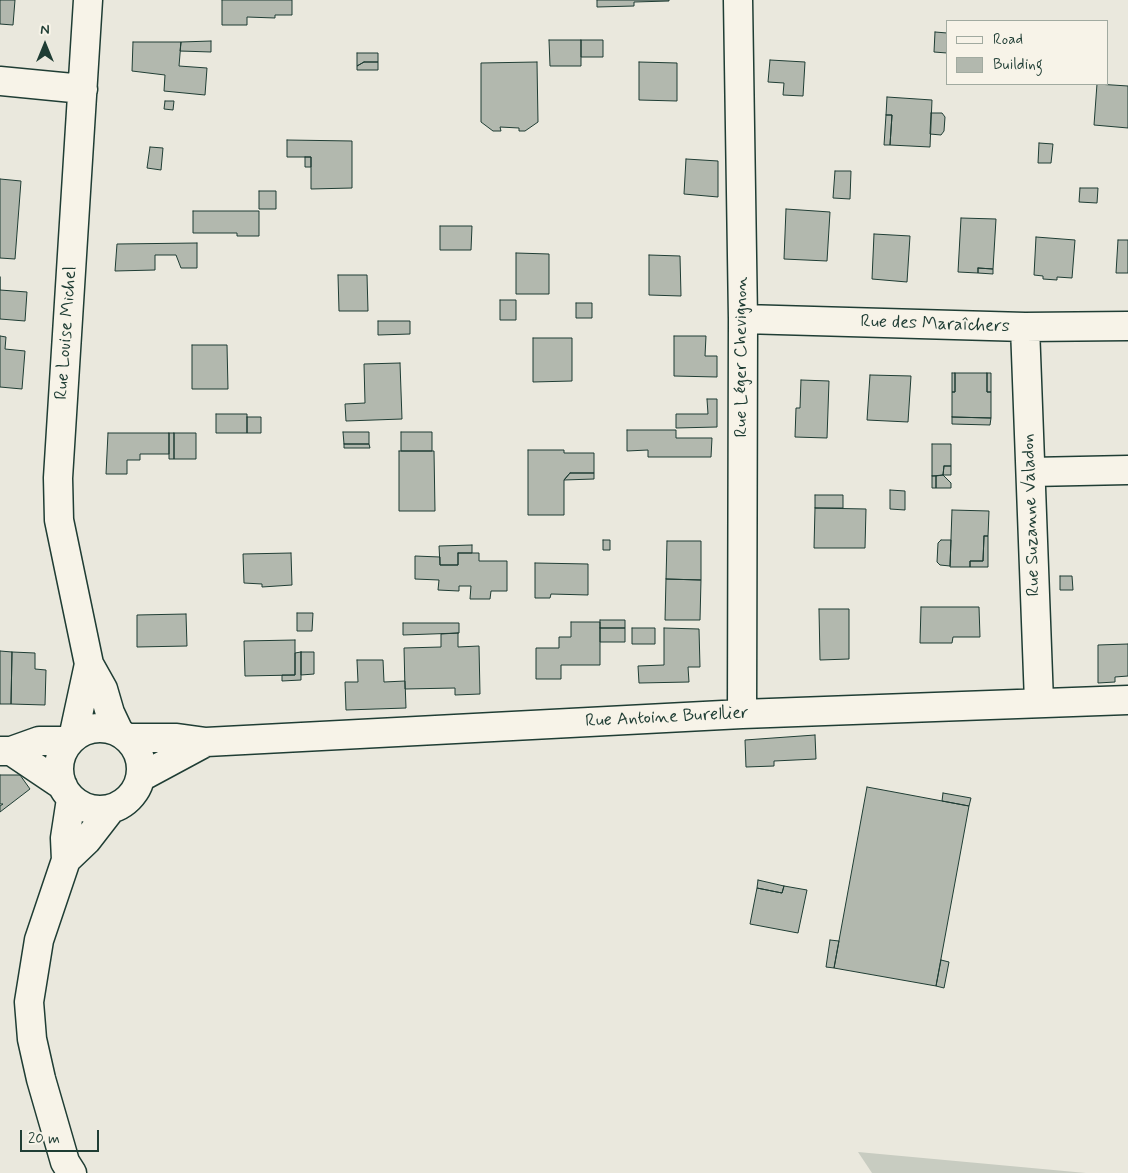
<!DOCTYPE html>
<html>
<head>
<meta charset="utf-8">
<style>
	body { margin:0 }
	#map { position:relative; width:1128px; height:1173px; overflow:hidden; background:#eae8dd; font-family:Mynerve,sans-serif }
	canvas { display:block }
	.legend { position:absolute; left:946px; top:20px; width:162px; height:65px; box-sizing:border-box; background:#f7f3e8; border:1px solid #a1aaa0; margin:0; padding:6px 9px; list-style:none; font-size:15px; color:#1f3d34 }
	.legend li { display:flex; align-items:center; gap:10px; height:25px }
	.legend b { width:25px; border:1px solid #a1aaa0 }
	.north { position:absolute; left:20px; top:20px; width:50px; height:50px; -webkit-text-stroke:4px #f7f3e8; paint-order:stroke; rotate:0deg; font-size:14px; font-weight:700; line-height:20px; text-align:center; color:#1f3d34 }
	.north::after { content:''; display:block; margin:auto; width:18px; height:22px; background:#1f3d34; clip-path:polygon(50% 0,100% 100%,50% 72%,0 100%) }
	.scale { position:absolute; left:20px; top:1130px; width:79px; height:22px; box-sizing:border-box; border:2px solid #1f3d34; border-top:0; padding-left:6px; font-size:15px; line-height:18px; white-space:nowrap; color:#1f3d34; -webkit-text-stroke:4px #f7f3e8; paint-order:stroke }
</style>
</head>
<body>
<div id="map">
<canvas width="1128" height="1173"></canvas>
<ul class="legend">
<li><b style="height:6px;background:#f7f3e8"></b>Road</li>
<li><b style="height:14px;background:#b2b8ae"></b>Building</li>
</ul>
<div class="north">N</div>
<div class="scale">20 m</div>
</div>
<script>
const context = document.querySelector('canvas').getContext('2d');
context.lineJoin = 'round';
function fill(path, color) { context.fillStyle = color; context.fill(path, 'evenodd'); }
const poly = rows => new Path2D(rows.map(r => 'M' + r).join(''));
function stroke(path, color, width, dash) { context.strokeStyle = color; context.lineWidth = width; context.lineCap = dash ? 'butt' : 'round'; context.setLineDash(dash || []); context.stroke(path); }
function label(font, color, halo, rows, align = 'center') {
  context.font = font + ' Mynerve,sans-serif'; context.lineWidth = 4.5; context.setLineDash([]); context.textBaseline = 'middle'; context.strokeStyle = halo; context.fillStyle = color; for (const [text, x, y, turn = 0] of rows) {
    context.save(); context.translate(x, y); context.rotate((+turn || 0) * Math.PI / 180); context.textAlign = isNaN(turn) ? turn : align; if (halo) context.strokeText(text, 0, 0); context.fillText(text, 0, 0); context.restore();
  }
}
fill(poly([
	[858,1152,1086,1173,872,1173]
]), '#c8ccc1');
const building = poly([
	[0,0,15,0,13,25,0,24,0,0],
	[222,0,292,0,292,15,275,15,275,18,247,17,247,25,222,25,222,0],
	[597,0,669,0,669,1,634,2,634,6,597,7,597,0],
	[935,32,947,33,947,53,934,52,935,32],
	[549,40,581,40,581,66,550,66,549,40],
	[581,40,603,40,603,57,581,57,581,40],
	[211,41,211,52,180,51,181,42,211,41],
	[133,42,181,42,179,66,207,68,205,95,164,91,165,75,132,71,133,42],
	[357,53,378,53,378,62,364,62,357,66,357,53],
	[770,60,805,62,803,96,783,95,784,83,768,82,770,60],
	[364,62,378,62,378,70,357,70,357,66,364,62],
	[537,62,538,122,525,131,519,131,519,128,500,127,501,131,493,131,481,122,481,63,537,62],
	[639,62,677,63,677,101,639,100,639,62],
	[1097,84,1128,86,1128,128,1094,125,1097,84],
	[887,97,932,100,930,147,890,145,892,115,886,115,887,97],
	[165,101,174,101,173,110,164,109,165,101],
	[931,113,942,113,945,117,944,131,941,135,930,134,931,113],
	[886,115,892,115,890,145,884,145,886,115],
	[287,140,352,141,352,188,311,189,311,157,287,157,287,140],
	[1039,143,1053,144,1051,163,1038,163,1039,143],
	[150,147,163,148,161,170,147,168,150,147],
	[305,157,311,157,311,167,305,167,305,157],
	[686,159,718,161,718,197,684,194,686,159],
	[835,171,851,171,850,199,833,198,835,171],
	[0,179,21,181,15,259,0,258,0,179],
	[1080,188,1098,188,1097,203,1079,202,1080,188],
	[259,191,276,191,276,209,259,209,259,191],
	[786,209,830,212,827,261,784,259,786,209],
	[193,211,259,211,259,236,237,236,237,233,193,233,193,211],
	[961,218,996,219,993,269,978,268,978,273,958,272,961,218],
	[440,226,472,226,471,250,440,250,440,226],
	[874,234,910,236,907,282,872,279,874,234],
	[1036,237,1075,240,1072,278,1057,277,1057,280,1043,279,1043,276,1034,275,1036,237],
	[1118,240,1128,240,1128,273,1116,273,1118,240],
	[197,243,197,268,181,268,176,255,155,255,155,270,115,271,117,244,197,243],
	[516,253,549,254,549,294,516,294,516,253],
	[649,255,680,256,681,296,649,295,649,255],
	[978,268,993,269,993,274,978,273,978,268],
	[338,275,367,275,368,311,339,311,338,275],
	[0,277,0,290,27,292,25,321,0,319,0,277],
	[500,300,516,300,516,320,500,320,500,300],
	[576,303,592,303,592,318,576,318,576,303],
	[378,321,410,321,410,334,378,335,378,321],
	[0,336,6,337,5,349,25,351,22,389,0,387,0,336],
	[674,336,706,336,705,356,717,356,717,377,674,376,674,336],
	[533,338,572,338,572,381,533,382,533,338],
	[192,345,227,345,228,389,192,389,192,345],
	[400,363,402,419,346,421,345,404,365,403,364,364,400,363],
	[952,373,955,373,955,392,952,392,952,373],
	[955,373,987,373,987,392,991,392,991,418,952,417,952,392,955,392,955,373],
	[987,373,991,373,991,392,987,392,987,373],
	[870,375,911,376,908,422,867,420,870,375],
	[801,380,829,381,827,438,795,437,796,408,800,408,801,380],
	[707,399,717,399,717,427,676,428,676,414,708,414,707,399],
	[216,414,247,414,247,433,216,433,216,414],
	[247,417,261,417,261,433,247,433,247,417],
	[952,417,991,418,990,425,952,424,952,417],
	[627,430,676,430,676,438,712,438,711,457,648,457,648,450,627,451,627,430],
	[343,432,369,432,369,444,344,444,343,432],
	[401,432,432,432,432,451,401,451,401,432],
	[108,433,169,433,169,454,140,454,140,460,127,460,127,474,106,474,108,433],
	[169,433,174,433,174,459,169,459,169,433],
	[174,433,196,433,196,459,174,459,174,433],
	[344,444,369,444,370,448,344,448,344,444],
	[932,444,951,444,951,466,944,466,943,475,932,476,932,444],
	[528,450,564,450,564,453,594,453,594,473,570,473,564,480,564,515,528,515,528,450],
	[399,451,434,451,435,511,399,511,399,451],
	[944,466,951,466,951,475,943,475,944,466],
	[570,473,594,473,594,479,564,480,570,473],
	[943,475,951,483,951,488,936,488,936,476,943,475],
	[932,476,936,476,936,488,932,488,932,476],
	[890,490,905,491,905,510,890,509,890,490],
	[815,495,843,495,843,508,815,508,815,495],
	[815,508,866,509,865,548,814,548,815,508],
	[952,510,989,511,988,536,984,536,983,561,970,561,970,567,950,567,952,510],
	[984,536,988,536,988,567,970,567,970,561,983,561,984,536],
	[603,540,610,540,610,550,603,550,603,540],
	[941,540,951,540,950,566,940,565,937,562,938,543,941,540],
	[667,541,701,541,701,580,666,579,667,541],
	[472,545,472,553,458,553,458,565,440,565,439,546,472,545],
	[291,553,292,585,262,587,262,584,244,583,243,554,291,553],
	[458,553,479,553,479,561,507,561,507,591,491,591,490,599,470,599,471,586,459,586,459,591,438,590,439,580,415,579,415,556,440,557,440,565,458,565,458,553],
	[535,563,588,564,588,595,551,594,550,598,535,598,535,563],
	[1060,576,1072,576,1073,590,1060,590,1060,576],
	[666,579,701,580,700,620,665,620,666,579],
	[921,607,979,607,980,637,953,637,952,643,920,643,921,607],
	[819,609,849,609,849,659,820,660,819,609],
	[297,613,313,613,312,631,297,631,297,613],
	[186,614,187,646,137,647,137,615,186,614],
	[600,620,625,620,625,628,600,628,600,620],
	[571,622,600,622,600,665,561,665,561,679,536,679,536,648,559,648,559,637,571,637,571,622],
	[403,623,459,623,459,633,403,635,403,623],
	[600,628,625,628,625,642,600,642,600,628],
	[632,628,655,628,655,644,632,644,632,628],
	[664,628,699,629,700,667,688,667,689,682,639,683,638,666,664,665,664,628],
	[458,633,458,647,479,646,480,694,455,695,455,688,405,689,404,648,441,647,441,634,458,633],
	[295,640,295,675,245,676,244,641,295,640],
	[1128,644,1128,676,1115,677,1115,682,1098,683,1098,645,1128,644],
	[0,651,12,652,11,704,0,704,0,651],
	[12,652,35,653,35,669,46,670,45,705,11,704,12,652],
	[301,652,301,680,282,681,282,675,295,675,295,653,301,652],
	[301,652,314,652,314,674,301,675,301,652],
	[357,660,383,660,384,682,405,681,406,708,346,710,345,682,358,682,357,660],
	[815,735,816,759,774,761,774,766,746,767,745,740,815,735],
	[0,775,20,775,30,789,0,812,0,806,3,804,0,804,0,775],
	[867,787,969,806,936,986,834,968,867,787],
	[943,793,971,798,969,806,942,801,943,793],
	[758,880,784,886,782,893,757,888,758,880],
	[784,886,807,890,798,933,750,924,757,888,782,893,784,886],
	[830,940,839,941,834,968,826,967,830,940],
	[941,960,949,962,944,988,936,986,941,960]
]);
fill(building, '#b2b8ae');
stroke(building, '#1f3d34', 1);
const minor = poly([
	[88,0,58,478,59,520,89,664,103,689,110,713,119,732],
	[738,0,743,319,742,714],
	[0,81,83,89],
	[743,319,1025,327,1128,326],
	[1025,327,1039,702],
	[1031,472,1128,470],
	'59 769a41 41 0 1 1 82 0a41 41 0 1 1-82 0Z',
	[73,738,89,664],
	[128,738,177,738,206,742,742,714,1128,700],
	[0,751,11,751,39,741,70,741],
	[11,751,63,786],
	[141,777,206,742],
	[71,799,65,838,66,860,39,940,29,1002,32,1039,41,1079,65,1162,72,1173],
	[66,860,87,840,111,809]
]);
stroke(minor, '#1f3d34', 31);
stroke(minor, '#f7f3e8', 28);
label('18px', '#1f3d34', '#f7f3e8', [
	["Rue des Maraîchers",935,325,2],
	["Rue Louise Michel",67,333,-86],
	["Rue Léger Chevignon",742,357,-90],
	["Rue Suzanne Valadon",1032,515,-92],
	["Rue Antoine Burellier",667,718,-3]
]);
</script>
</body>
</html>
